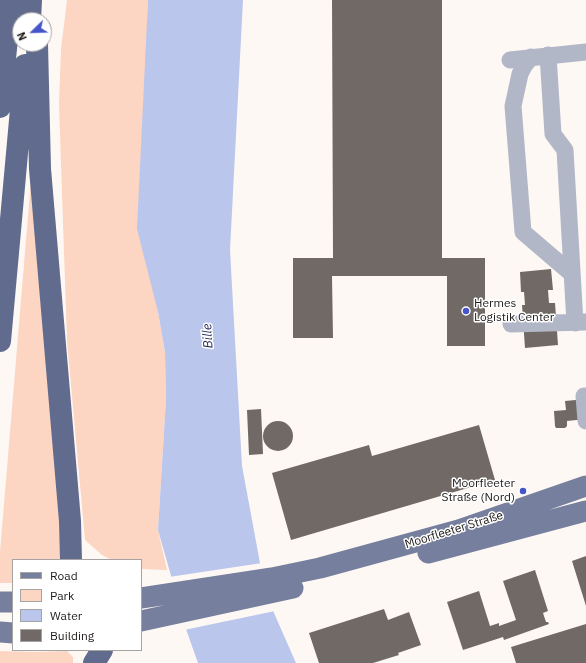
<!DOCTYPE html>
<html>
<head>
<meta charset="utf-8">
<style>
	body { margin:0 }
	#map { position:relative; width:586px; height:663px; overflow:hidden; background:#fef8f5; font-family:"IBM Plex Sans",sans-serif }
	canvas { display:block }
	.legend { position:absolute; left:12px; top:559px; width:130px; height:92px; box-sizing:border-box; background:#fff; border:1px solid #a5a4a3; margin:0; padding:5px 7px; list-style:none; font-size:12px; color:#1e1b19 }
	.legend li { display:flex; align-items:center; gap:8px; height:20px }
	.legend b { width:20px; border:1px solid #a5a4a3 }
	.north { position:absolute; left:12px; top:12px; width:40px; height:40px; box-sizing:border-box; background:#fff; border:1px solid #a5a4a3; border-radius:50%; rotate:247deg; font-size:11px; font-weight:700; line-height:16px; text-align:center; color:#1e1b19 }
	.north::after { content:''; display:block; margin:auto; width:14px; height:18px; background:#4554c9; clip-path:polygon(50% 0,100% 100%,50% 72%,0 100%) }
</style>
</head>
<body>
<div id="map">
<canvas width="586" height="663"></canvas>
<ul class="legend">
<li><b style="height:5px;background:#767f9d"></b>Road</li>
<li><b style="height:11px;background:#fdd5c3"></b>Park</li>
<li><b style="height:11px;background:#bac6ec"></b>Water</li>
<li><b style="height:11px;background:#716965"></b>Building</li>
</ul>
<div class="north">N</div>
</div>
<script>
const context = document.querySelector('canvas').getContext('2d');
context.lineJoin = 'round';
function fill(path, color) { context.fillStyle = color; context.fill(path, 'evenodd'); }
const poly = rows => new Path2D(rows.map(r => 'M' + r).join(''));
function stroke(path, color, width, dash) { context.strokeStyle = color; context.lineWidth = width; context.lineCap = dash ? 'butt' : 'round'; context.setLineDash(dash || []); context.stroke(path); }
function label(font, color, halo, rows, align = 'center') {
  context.font = font + ' "IBM Plex Sans",sans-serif'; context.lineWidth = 3; context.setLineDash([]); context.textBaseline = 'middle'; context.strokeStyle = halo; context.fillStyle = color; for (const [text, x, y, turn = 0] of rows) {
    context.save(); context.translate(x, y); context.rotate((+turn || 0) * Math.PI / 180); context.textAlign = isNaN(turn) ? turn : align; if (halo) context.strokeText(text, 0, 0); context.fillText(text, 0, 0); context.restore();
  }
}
fill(poly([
	[67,0,148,0,147,26,158,312,165,352,166,399,158,530,167,570,141,569,141,560,112,560,102,555,85,540,67,341,59,104,61,49],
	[32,168,63,560,13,560,13,583,0,583,0,552],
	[0,651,34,652,67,651,73,657,73,663,0,663]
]), '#fdd5c3');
fill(poly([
	[148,0,243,0,230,250,242,466,260,563,274,613,296,663,198,663,187,632,158,530,166,399,165,352,158,312,137,229]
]), '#bac6ec');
fill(poly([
	[262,563,275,611,184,630,169,577]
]), '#fef8f5');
fill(poly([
	[332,0,442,0,442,258,485,258,485,346,447,346,447,276,332,276,333,338,293,338,293,258,333,258],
	[551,269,553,290,548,290,549,303,555,303,558,345,525,348,522,305,525,305,524,292,521,292,520,272],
	[586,399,586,419,567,421,567,426,565,428,556,428,555,426,554,411,566,410,565,401],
	[261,409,263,454,249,455,247,410],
	'263 436a15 15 0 1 1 30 0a15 15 0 1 1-30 0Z',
	[479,425,495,480,291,540,272,473,369,445,372,456],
	[586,556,586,606,572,561],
	[535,570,548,611,543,613,546,622,548,622,549,624,504,640,503,637,463,650,447,602,479,591,490,626,499,623,499,626,516,620,503,581],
	[384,609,388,620,409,612,421,645,398,653,399,655,373,663,319,663,309,633],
	[586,624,586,663,516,663,511,647]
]), '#716965');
stroke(poly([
	[548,55,553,134,565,150,575,323],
	[531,57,524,66,520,74,513,106,523,232,572,274],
	[510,60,586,52],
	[511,324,586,322],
	[586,396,584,396,586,421]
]), '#b2b7c8', 17);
stroke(poly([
	[428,553,586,511],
	[141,598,272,578,320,568,459,530,586,486],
	[0,602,13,602],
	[141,621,293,588],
	[0,632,13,633]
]), '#767f9d', 21);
stroke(poly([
	[30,20,31,0],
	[37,44,40,169,70,521,71,560],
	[0,107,11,0],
	[0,341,25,65],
	[94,663,102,650]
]), '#616b8d', 22);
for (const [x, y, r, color] of [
	[466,311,4,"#4554c9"],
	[523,491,4,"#4554c9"]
]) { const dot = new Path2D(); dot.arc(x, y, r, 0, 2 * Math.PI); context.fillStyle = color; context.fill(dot); stroke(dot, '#fff', 1.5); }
label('12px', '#1e1b19', '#fff', [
	["Hermes",474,304],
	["Logistik Center",474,318],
	["Moorfleeter",515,484,"right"],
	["Straße (Nord)",515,498,"right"]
], 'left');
label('12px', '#1e1b19', '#fff', [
	["Moorfleeter Straße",454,530,-17]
]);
label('italic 13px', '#252e5e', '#fff', [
	["Bille",208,336,-93]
]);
</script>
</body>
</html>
